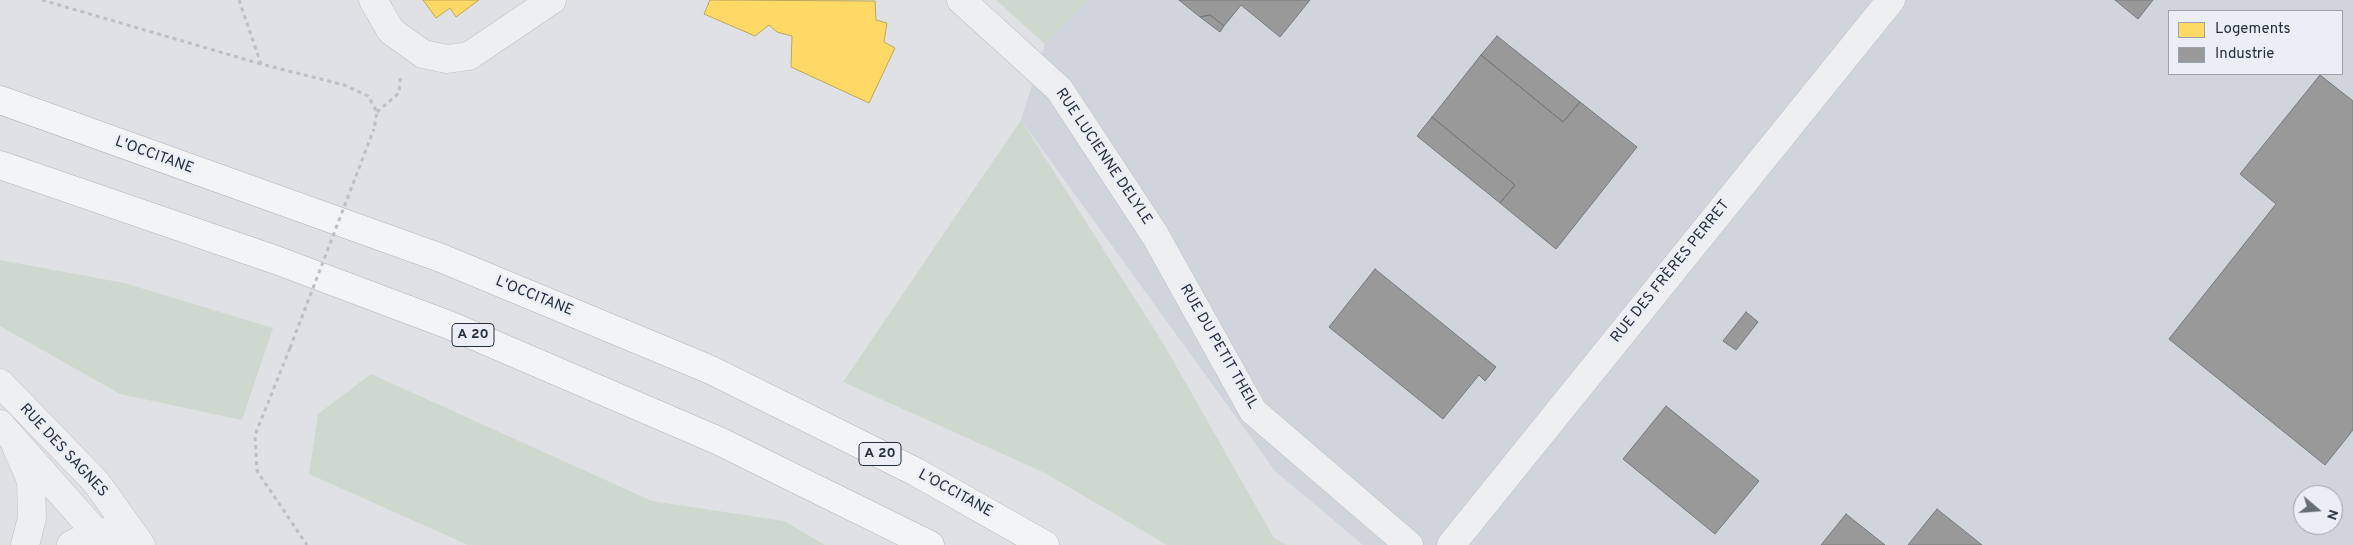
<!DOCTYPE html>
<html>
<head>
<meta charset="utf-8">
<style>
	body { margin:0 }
	#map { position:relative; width:2353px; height:545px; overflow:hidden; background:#dfe1e4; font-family:Overpass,sans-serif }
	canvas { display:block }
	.legend { position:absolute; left:2168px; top:10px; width:175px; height:65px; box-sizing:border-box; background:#ebeff5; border:1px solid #9ca2ab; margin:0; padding:6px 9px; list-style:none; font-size:15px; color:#252f3d }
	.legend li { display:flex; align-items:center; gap:10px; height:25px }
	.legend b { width:25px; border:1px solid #9ca2ab }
	.north { position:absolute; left:2293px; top:485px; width:50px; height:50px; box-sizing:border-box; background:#ebeff5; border:1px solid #9ca2ab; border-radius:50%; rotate:108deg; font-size:14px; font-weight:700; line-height:20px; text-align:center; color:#252f3d }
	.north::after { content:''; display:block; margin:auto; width:18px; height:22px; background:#666d77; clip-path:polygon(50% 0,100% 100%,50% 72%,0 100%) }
</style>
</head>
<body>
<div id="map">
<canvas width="2353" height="545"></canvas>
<ul class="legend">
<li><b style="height:14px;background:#ffd966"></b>Logements</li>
<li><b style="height:14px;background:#999"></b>Industrie</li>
</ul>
<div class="north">N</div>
</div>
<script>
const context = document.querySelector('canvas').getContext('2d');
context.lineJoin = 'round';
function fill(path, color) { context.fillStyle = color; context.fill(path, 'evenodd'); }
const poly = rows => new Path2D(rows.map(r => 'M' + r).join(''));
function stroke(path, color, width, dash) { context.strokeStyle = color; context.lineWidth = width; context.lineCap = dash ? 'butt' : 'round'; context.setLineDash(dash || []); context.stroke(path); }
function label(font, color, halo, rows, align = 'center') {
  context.font = font + ' Overpass,sans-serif'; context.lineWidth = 5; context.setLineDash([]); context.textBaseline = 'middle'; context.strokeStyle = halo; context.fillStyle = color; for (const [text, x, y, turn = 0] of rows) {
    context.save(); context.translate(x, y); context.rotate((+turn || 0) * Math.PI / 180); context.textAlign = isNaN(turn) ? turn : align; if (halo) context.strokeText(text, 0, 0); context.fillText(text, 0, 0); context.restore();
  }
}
fill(poly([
	[1087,0,2353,0,2353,545,1363,545,1275,471,1021,120,1045,44],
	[2169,11,2342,11,2342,74,2169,74],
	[2303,495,2333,495,2333,525,2303,525]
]), '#d0d4db');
fill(poly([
	[996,0,1087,0,1045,44],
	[1021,120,1163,343,1274,538,1287,545,1167,545,1045,473,843,382],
	[0,260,124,283,273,328,242,420,120,394,0,326],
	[371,374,652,501,784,521,825,545,468,545,309,474,318,414]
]), '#cfd8ce');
const homes = poly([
	[423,0,479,0,456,17,450,8,436,18,423,0],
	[710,0,875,1,876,20,887,23,884,42,895,48,869,103,791,67,792,36,777,32,769,25,755,36,704,14,710,0]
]);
fill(homes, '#ffd966');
stroke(homes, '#bea65a', 1);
const industry = poly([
	[1179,0,1310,0,1280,37,1241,5,1224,26,1210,15,1200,17,1179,0],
	[2115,0,2153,0,2138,19,2115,0],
	[1210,15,1224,26,1220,32,1200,17,1210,15],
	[1497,36,1580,102,1563,122,1481,55,1497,36],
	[1481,55,1563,122,1580,102,1637,147,1556,249,1500,203,1515,185,1432,117,1481,55],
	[2320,75,2353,101,2353,430,2325,465,2169,339,2276,204,2240,174,2320,75],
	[1432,117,1515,185,1500,203,1417,136,1432,117],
	[1375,269,1496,367,1485,381,1479,375,1443,419,1329,327,1375,269],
	[1746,312,1758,322,1736,350,1723,341,1746,312],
	[1666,406,1759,481,1715,534,1623,459,1666,406],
	[1937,509,1982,545,1908,545,1937,509],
	[1846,514,1885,545,1821,545,1846,514]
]);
fill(industry, '#999');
stroke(industry, '#76797d', 1);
const minor = poly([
	[373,0,391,31,423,54,447,59,469,56,552,0],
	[961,0,1059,89,1155,235,1253,411,1409,545],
	[16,446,31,480,32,518,25,545],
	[71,545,95,532,119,532],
	[1451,545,1891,0]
]);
const tertiary = poly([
	[0,383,96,482,141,545],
	[0,424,107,545]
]);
const motorway = poly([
	[0,100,441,258,711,370,916,472,1045,545],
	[0,165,276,260,449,325,719,441,930,545]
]);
stroke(minor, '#bdbfc2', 29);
stroke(tertiary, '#bdbfc2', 29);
stroke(motorway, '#b1b4b9', 29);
stroke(poly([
	[42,0,261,64],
	[239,0,261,64,344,85,368,96,377,112,374,129],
	[377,112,399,93,400,80,403,77],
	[290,348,255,435,257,471,307,545]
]), '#bdbfc2', 3, [4, 4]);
stroke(minor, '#edeff1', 28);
stroke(tertiary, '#edeff1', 28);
stroke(motorway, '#f3f4f5', 28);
stroke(poly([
	[290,348,374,129]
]), '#bdbfc2', 3, [4, 4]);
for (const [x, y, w] of [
	[473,335,42],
	[880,454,42]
]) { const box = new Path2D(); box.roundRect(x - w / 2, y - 11.5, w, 23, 4); context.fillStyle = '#ebeff5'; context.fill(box); stroke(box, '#252f3d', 1); }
label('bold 14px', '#252f3d', null, [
	["A 20",473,335],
	["A 20",880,454]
]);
label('15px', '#252f3d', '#ebeff5', [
	["L'OCCITANE",154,156,20],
	["RUE LUCIENNE DELYLE",1103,157,56],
	["RUE DES FRÈRES PERRET",1671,272,-51],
	["L'OCCITANE",534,297,22],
	["RUE DU PETIT THEIL",1218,347,60],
	["RUE DES SAGNES",63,451,47],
	["L'OCCITANE",955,494,29]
]);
</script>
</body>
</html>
